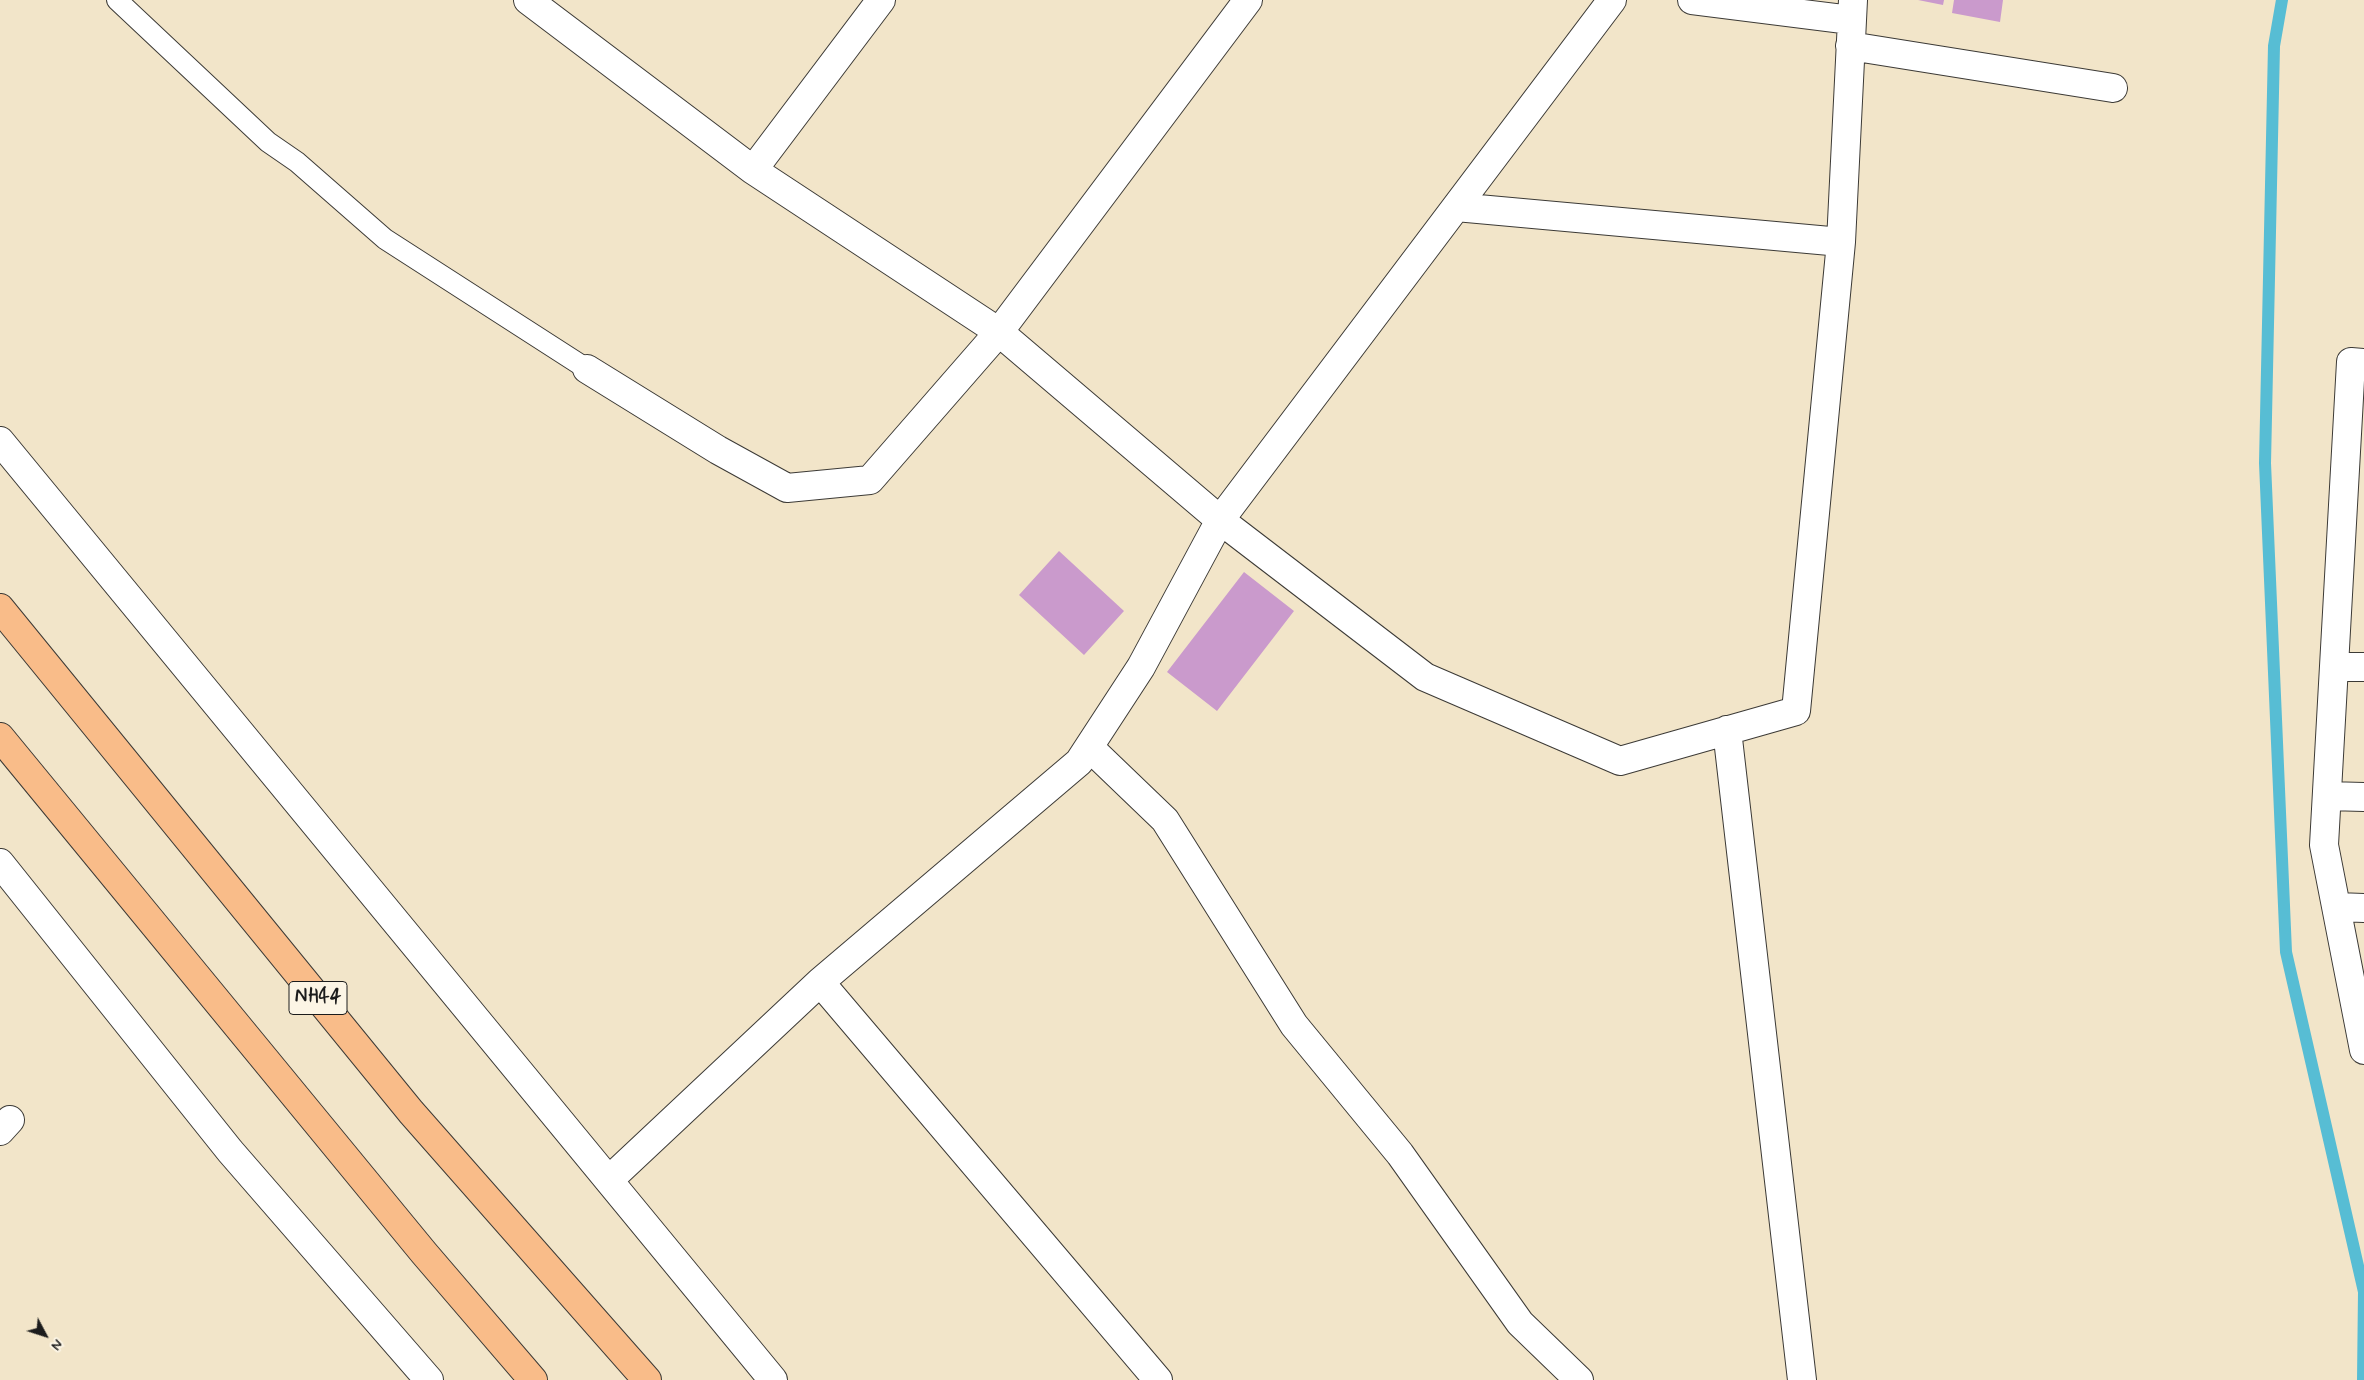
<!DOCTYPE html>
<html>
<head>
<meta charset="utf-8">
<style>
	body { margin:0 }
	#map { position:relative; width:2364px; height:1380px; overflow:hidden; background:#f2e5c9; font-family:Mynerve,sans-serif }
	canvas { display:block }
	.north { position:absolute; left:20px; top:1310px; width:50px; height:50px; -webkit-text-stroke:4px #fcf5e5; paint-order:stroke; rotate:130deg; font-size:14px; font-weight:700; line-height:20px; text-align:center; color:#1c1c1c }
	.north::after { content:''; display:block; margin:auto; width:18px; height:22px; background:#1c1c1c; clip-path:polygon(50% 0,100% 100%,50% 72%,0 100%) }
</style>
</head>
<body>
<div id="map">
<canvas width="2364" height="1380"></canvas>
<div class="north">N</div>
</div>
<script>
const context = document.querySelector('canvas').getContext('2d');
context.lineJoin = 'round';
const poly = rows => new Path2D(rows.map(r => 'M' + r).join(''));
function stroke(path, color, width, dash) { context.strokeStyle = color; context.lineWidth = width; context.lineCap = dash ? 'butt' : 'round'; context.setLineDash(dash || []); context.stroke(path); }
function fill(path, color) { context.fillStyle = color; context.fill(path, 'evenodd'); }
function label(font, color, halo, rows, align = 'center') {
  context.font = font + ' Mynerve,sans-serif'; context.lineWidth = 4; context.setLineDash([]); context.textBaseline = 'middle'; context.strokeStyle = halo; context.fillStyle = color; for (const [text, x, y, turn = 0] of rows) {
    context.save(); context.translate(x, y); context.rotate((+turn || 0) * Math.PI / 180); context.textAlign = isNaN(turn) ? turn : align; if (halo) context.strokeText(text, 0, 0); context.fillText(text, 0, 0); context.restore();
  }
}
stroke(poly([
	[2282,0,2274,46,2265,463,2286,952,2364,1292,2363,1380]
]), '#57bdd4', 12);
fill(poly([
	[1918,0,1944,0,1943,5],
	[1954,0,2003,0,2000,22,1952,13],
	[1059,551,1124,611,1084,655,1019,595],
	[1244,572,1294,611,1217,711,1167,672]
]), '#ca9acc');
const service = poly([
	[117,0,268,142,297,162,385,239,587,369]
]);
const minor = poly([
	[528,0,753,170,999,332,1220,520,1612,0],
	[1692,0,1851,20],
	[1850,46,2113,88],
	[753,170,881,0],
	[1456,207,1841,242],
	[2364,363,2351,362,2324,845,2364,1050],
	[587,369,718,450,787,488,870,480,999,332,1248,0],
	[2335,667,2364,667],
	[1727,730,1802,1380],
	[1089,747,1165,820,1294,1025,1400,1154,1520,1323,1579,1380],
	[2327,796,2364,797],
	[2337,907,2364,908],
	[820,982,1158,1380],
	[0,1131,10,1120],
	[609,1180,820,982,1079,762,1141,667,1220,520,1425,677,1620,761,1796,711,1841,242,1853,0]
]);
const tertiary = poly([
	[0,441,773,1380],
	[0,863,230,1151,429,1380]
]);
const trunk = poly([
	[0,608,411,1112,647,1380],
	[0,737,424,1253,533,1380]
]);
stroke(service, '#3c3a36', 22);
stroke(minor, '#3c3a36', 30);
stroke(tertiary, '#3c3a36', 30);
stroke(trunk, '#3c3a36', 30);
stroke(service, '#fff', 20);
stroke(minor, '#fff', 28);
stroke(tertiary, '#fff', 28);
stroke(trunk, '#f9bc89', 28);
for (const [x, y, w] of [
	[318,998,58]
]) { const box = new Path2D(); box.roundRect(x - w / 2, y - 16.5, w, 33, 4); context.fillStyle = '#fcf5e5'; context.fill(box); stroke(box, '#1c1c1c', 1); }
label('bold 19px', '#1c1c1c', null, [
	["NH44",318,998]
]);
</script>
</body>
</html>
